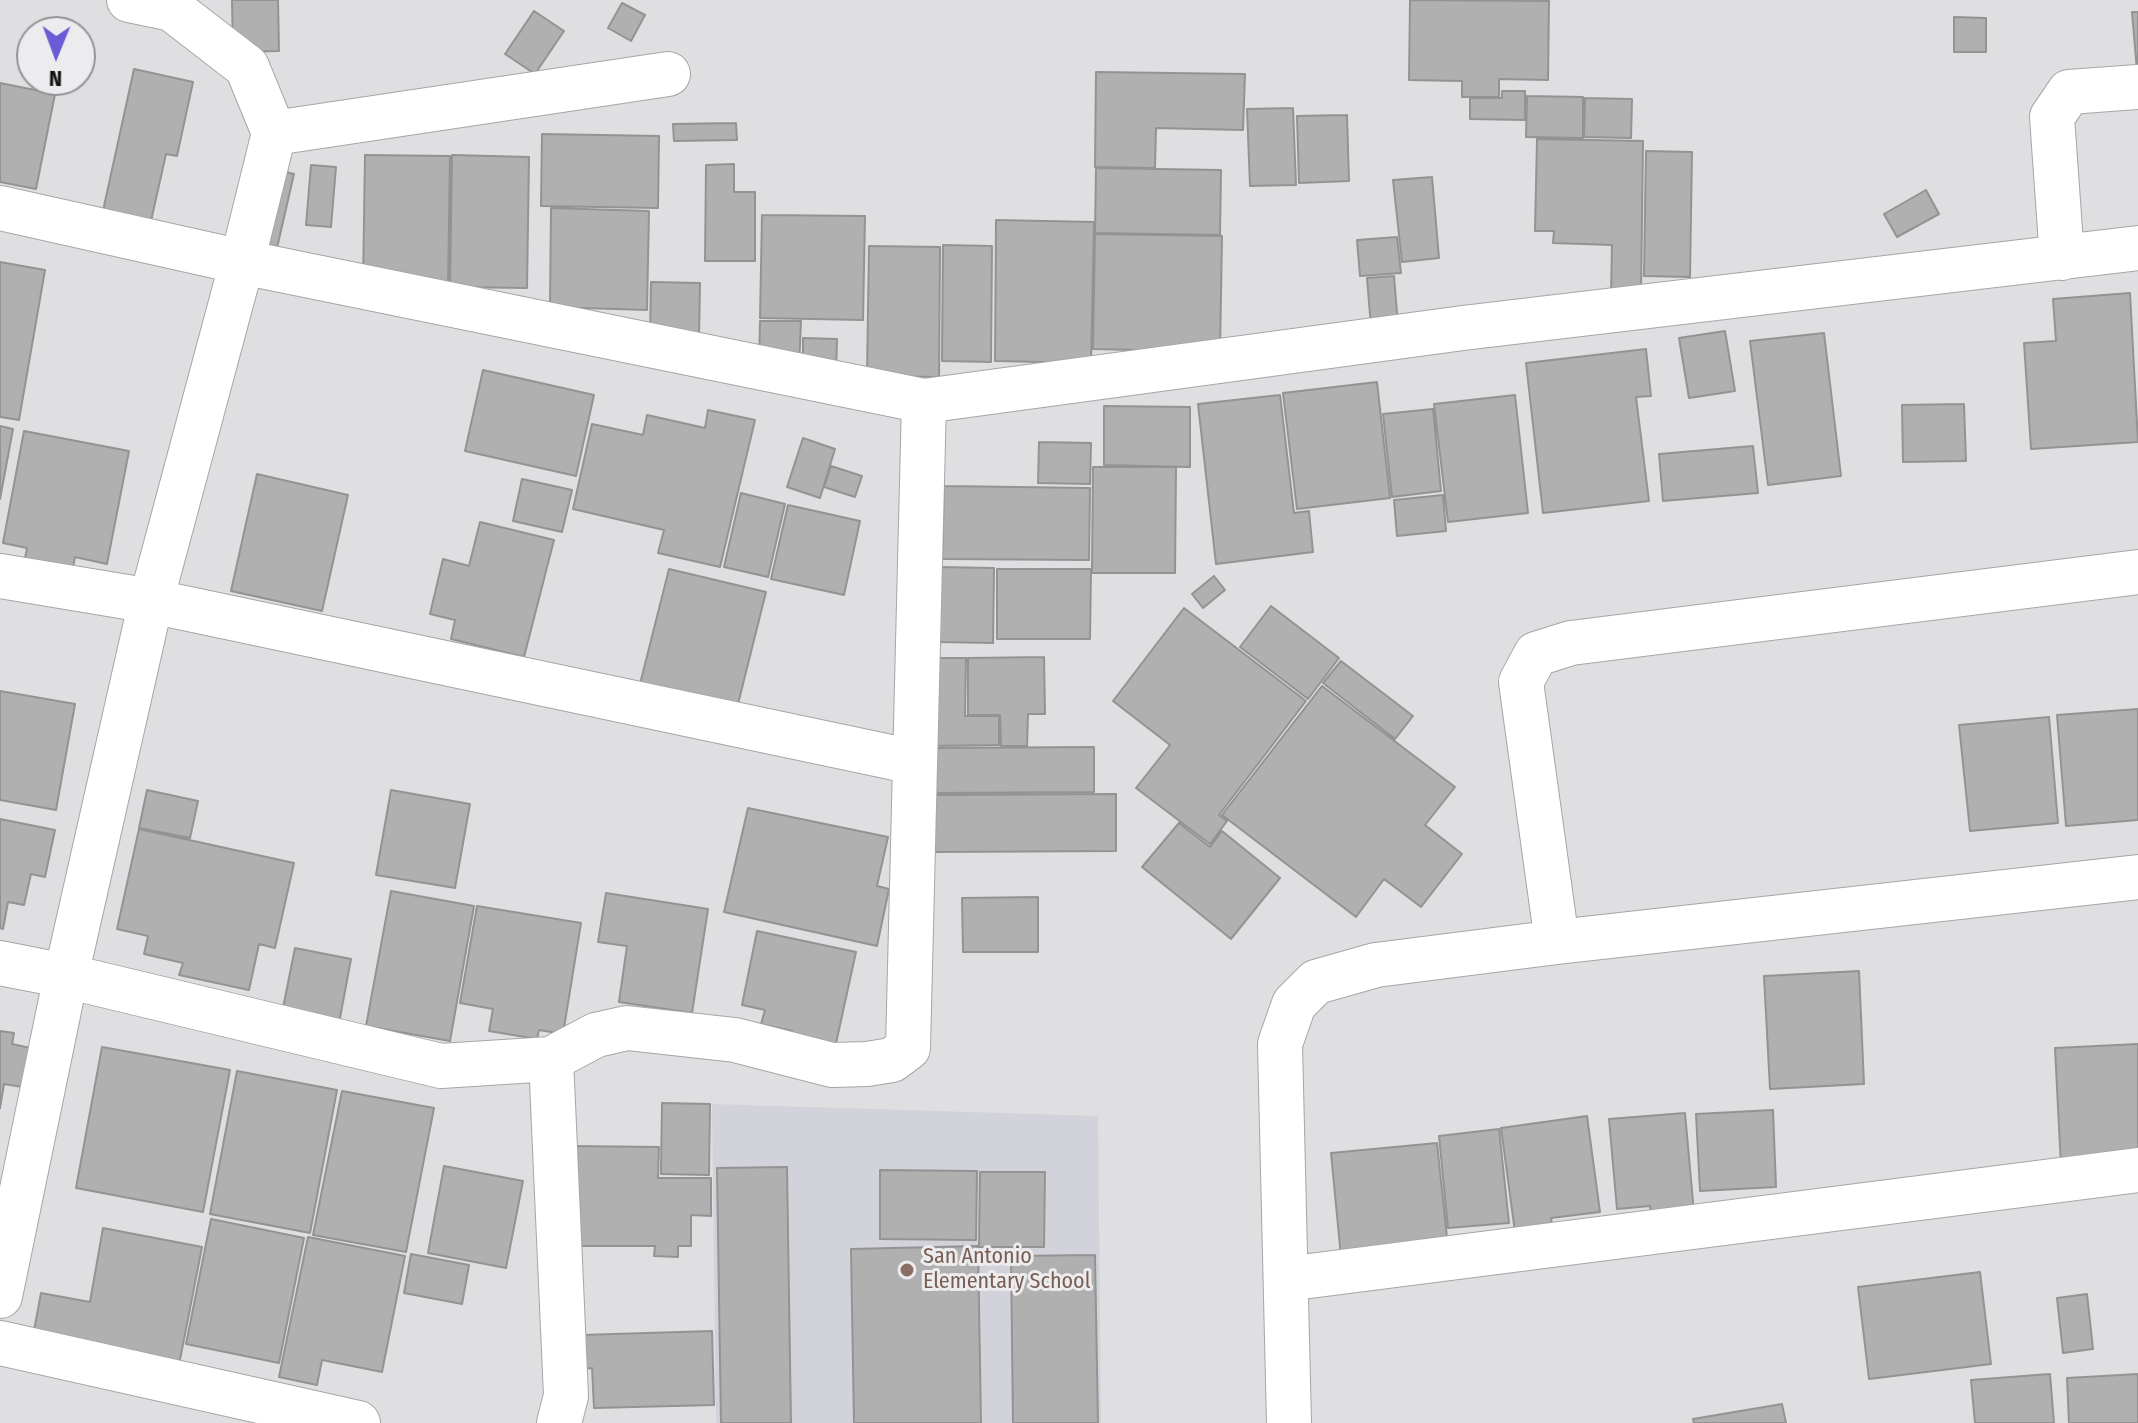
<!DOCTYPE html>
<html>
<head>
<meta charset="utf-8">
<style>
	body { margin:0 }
	#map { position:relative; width:2138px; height:1423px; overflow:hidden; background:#dfdfe1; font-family:"Fira Sans Condensed",sans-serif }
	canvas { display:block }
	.north { position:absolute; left:16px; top:16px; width:80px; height:80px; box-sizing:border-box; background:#ececee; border:2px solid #949496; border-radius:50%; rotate:181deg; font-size:22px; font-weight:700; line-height:32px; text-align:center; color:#111 }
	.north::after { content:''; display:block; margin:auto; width:28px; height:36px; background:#6b5bd5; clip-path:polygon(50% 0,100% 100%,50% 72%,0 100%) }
</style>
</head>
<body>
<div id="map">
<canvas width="2138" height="1423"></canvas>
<div class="north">N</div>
</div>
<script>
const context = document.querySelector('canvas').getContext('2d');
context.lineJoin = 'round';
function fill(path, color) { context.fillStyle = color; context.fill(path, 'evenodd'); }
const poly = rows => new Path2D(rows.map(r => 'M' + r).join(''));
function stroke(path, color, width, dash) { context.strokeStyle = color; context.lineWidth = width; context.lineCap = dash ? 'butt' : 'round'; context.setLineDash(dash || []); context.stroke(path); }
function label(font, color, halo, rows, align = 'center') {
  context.font = font + ' "Fira Sans Condensed",sans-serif'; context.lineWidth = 6; context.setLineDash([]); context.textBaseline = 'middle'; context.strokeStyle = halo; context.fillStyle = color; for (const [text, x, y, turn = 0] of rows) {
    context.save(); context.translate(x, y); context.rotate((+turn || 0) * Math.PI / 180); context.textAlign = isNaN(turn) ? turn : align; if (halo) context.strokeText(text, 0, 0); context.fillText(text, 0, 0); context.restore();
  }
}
fill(poly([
	[712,1104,1098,1116,1101,1423,716,1423]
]), '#d2d2db');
const building = poly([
	[232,0,278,0,279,51,233,52,232,0],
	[1410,0,1549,1,1548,80,1499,79,1499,97,1462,97,1462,81,1409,80,1410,0],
	[622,3,645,15,631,41,608,28,622,3],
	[534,11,564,31,535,74,505,54,534,11],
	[2132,12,2138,12,2138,83,2132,12],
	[1954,17,1986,18,1986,52,1954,52,1954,17],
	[134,69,193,82,177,156,166,154,149,230,101,220,134,69],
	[1096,72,1245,74,1243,130,1156,128,1155,168,1095,167,1096,72],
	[0,83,55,94,36,189,0,182,0,83],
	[1502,91,1525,91,1525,120,1470,119,1470,98,1502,98,1502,91],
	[1527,96,1583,97,1583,138,1526,137,1527,96],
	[1585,98,1632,99,1631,138,1584,137,1585,98],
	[1293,108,1296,185,1250,186,1247,109,1293,108],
	[1347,115,1349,181,1299,183,1297,116,1347,115],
	[736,123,737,140,674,141,673,124,736,123],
	[542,134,659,136,658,208,541,206,542,134],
	[1537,139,1643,141,1641,297,1611,296,1612,245,1553,243,1554,231,1535,231,1537,139],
	[1646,151,1692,152,1690,277,1644,276,1646,151],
	[365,155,450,156,448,287,363,285,365,155],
	[452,155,529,157,527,288,450,287,452,155],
	[734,164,734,192,755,192,755,261,705,261,706,165,734,164],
	[311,165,336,167,331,227,306,225,311,165],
	[266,167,294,174,274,261,247,254,266,167],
	[1096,168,1221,170,1220,235,1095,233,1096,168],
	[1432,177,1439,258,1402,262,1393,180,1432,177],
	[1926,190,1939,214,1897,237,1884,214,1926,190],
	[551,208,649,211,647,310,550,307,551,208],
	[762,215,865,216,863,320,760,318,762,215],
	[996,220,1094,222,1091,363,995,361,996,220],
	[1095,234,1222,236,1220,352,1093,349,1095,234],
	[1397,237,1401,273,1360,276,1357,240,1397,237],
	[943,245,992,246,991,362,942,361,943,245],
	[869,246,940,247,939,377,867,376,869,246],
	[0,262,45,270,19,420,0,417,0,262],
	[1394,276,1398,325,1371,327,1367,278,1394,276],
	[651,282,700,283,699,339,650,338,651,282],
	[2130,293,2138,442,2031,449,2024,343,2056,341,2053,299,2130,293],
	[760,321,801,321,799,367,759,367,760,321],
	[1725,331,1735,391,1689,398,1679,338,1725,331],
	[1824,333,1841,476,1768,485,1750,341,1824,333],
	[803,338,837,339,836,375,803,374,803,338],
	[1646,349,1651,396,1636,397,1649,501,1543,513,1526,363,1646,349],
	[483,370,594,395,576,476,465,451,483,370],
	[1377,382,1390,498,1297,509,1283,393,1377,382],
	[1280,395,1294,513,1309,511,1313,552,1216,564,1198,404,1280,395],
	[1515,395,1528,513,1448,522,1434,404,1515,395],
	[1964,404,1966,461,1903,462,1902,405,1964,404],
	[1104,406,1190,407,1190,467,1104,465,1104,406],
	[1433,409,1441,491,1392,497,1383,414,1433,409],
	[708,410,755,420,720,567,658,553,664,530,573,509,592,424,643,435,647,415,705,428,708,410],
	[0,426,13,429,0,499,0,426],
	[24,431,129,451,107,564,75,557,71,578,23,569,27,548,3,543,24,431],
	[803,438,835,449,820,498,787,487,803,438],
	[1039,442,1091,443,1090,484,1038,483,1039,442],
	[1753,446,1758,493,1663,501,1659,454,1753,446],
	[831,466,862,476,855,497,824,487,831,466],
	[1093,467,1176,467,1175,573,1092,573,1093,467],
	[257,474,348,495,322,611,231,591,257,474],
	[522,479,572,490,562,532,513,521,522,479],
	[944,486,1090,488,1089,560,942,559,944,486],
	[741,493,785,504,768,577,724,567,741,493],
	[1443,495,1446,531,1397,536,1394,500,1443,495],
	[788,505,860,521,844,595,771,579,788,505],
	[480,522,554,540,524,657,451,639,455,620,430,614,443,559,469,566,480,522],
	[938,567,994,568,993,643,938,642,938,567],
	[669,569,766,592,737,708,640,684,669,569],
	[997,569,1091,569,1090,639,997,639,997,569],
	[1214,576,1225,590,1203,608,1192,594,1214,576],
	[1271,606,1339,658,1308,699,1240,647,1271,606],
	[1184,608,1306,701,1219,815,1227,821,1210,844,1136,788,1170,745,1113,701,1184,608],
	[1044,657,1045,714,1028,714,1027,746,1001,746,1000,715,968,715,968,658,1044,657],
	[925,658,966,658,965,716,999,716,999,745,926,746,925,658],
	[1341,661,1413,716,1395,739,1323,683,1341,661],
	[1322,686,1455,787,1425,825,1462,854,1421,907,1384,879,1356,917,1222,815,1322,686],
	[0,691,75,704,56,810,0,800,0,691],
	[2138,709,2138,820,2066,826,2057,715,2138,709],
	[2049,717,2058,823,1970,831,1959,725,2049,717],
	[1094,747,1094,792,934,793,934,748,1094,747],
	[147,790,198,801,190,838,139,828,147,790],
	[391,790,470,804,455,888,376,875,391,790],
	[1116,794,1116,851,935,852,934,795,1116,794],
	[748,808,888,837,877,886,889,889,877,946,724,912,748,808],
	[0,819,55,830,45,877,31,874,24,905,8,902,3,929,0,928,0,819],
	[1179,823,1210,847,1222,831,1280,878,1231,939,1142,867,1179,823],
	[139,829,294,863,275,948,259,944,249,990,179,975,183,963,144,954,148,936,117,929,139,829],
	[391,891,474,906,450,1041,366,1026,391,891],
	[606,893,708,909,692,1013,619,1002,627,946,598,942,606,893],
	[1038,897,1038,952,963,952,962,898,1038,897],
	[477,906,581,923,563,1034,539,1030,537,1039,489,1031,493,1009,460,1003,477,906],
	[757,931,856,952,833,1057,788,1048,792,1031,761,1024,765,1010,742,1005,757,931],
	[295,948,351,959,337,1034,280,1023,295,948],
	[1859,971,1864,1084,1770,1089,1764,976,1859,971],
	[0,1031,14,1033,12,1044,35,1049,28,1088,4,1084,0,1108,0,1031],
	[2138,1044,2138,1162,2061,1166,2055,1048,2138,1044],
	[102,1047,230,1070,203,1212,76,1188,102,1047],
	[237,1071,337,1090,310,1233,210,1214,237,1071],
	[342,1091,434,1108,406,1252,313,1235,342,1091],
	[662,1103,710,1104,709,1175,661,1174,662,1103],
	[1773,1110,1776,1187,1700,1191,1696,1114,1773,1110],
	[1685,1113,1695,1224,1653,1228,1650,1206,1617,1209,1609,1119,1685,1113],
	[1587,1116,1600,1212,1551,1218,1555,1242,1517,1247,1501,1128,1587,1116],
	[1499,1129,1509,1223,1448,1228,1439,1136,1499,1129],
	[1437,1143,1448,1247,1341,1257,1331,1153,1437,1143],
	[572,1146,659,1147,658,1178,711,1178,711,1216,691,1215,691,1246,678,1246,678,1257,654,1256,655,1246,571,1246,572,1146],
	[444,1166,523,1181,506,1268,428,1253,444,1166],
	[787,1167,791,1423,721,1423,717,1168,787,1167],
	[880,1170,977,1171,976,1240,880,1239,880,1170],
	[980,1172,1045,1172,1044,1247,979,1247,980,1172],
	[211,1219,304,1238,279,1363,186,1344,211,1219],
	[103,1228,202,1247,177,1375,31,1347,41,1293,90,1302,103,1228],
	[308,1237,405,1256,382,1372,322,1360,317,1385,279,1377,308,1237],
	[978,1246,981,1423,854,1423,851,1249,978,1246],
	[411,1254,469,1265,462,1304,404,1293,411,1254],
	[1095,1255,1098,1423,1013,1423,1011,1256,1095,1255],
	[1980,1272,1991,1364,1869,1379,1858,1287,1980,1272],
	[2087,1294,2093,1349,2063,1353,2057,1298,2087,1294],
	[712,1331,714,1405,594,1408,592,1368,582,1369,581,1335,712,1331],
	[2050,1374,2054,1423,1975,1423,1971,1380,2050,1374],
	[2138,1374,2138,1423,2069,1423,2067,1378,2138,1374],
	[1782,1404,1786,1423,1694,1423,1693,1419,1782,1404]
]);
fill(building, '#b0b0b1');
stroke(building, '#939394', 2);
const street = poly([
	[274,133,668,74],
	[0,208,242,262,924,401,1463,328,2138,248],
	[2062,258,2052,117,2069,92,2138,87],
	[0,576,151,601,914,762],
	[1557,942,1521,682,1536,654,1571,643,2138,572],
	[0,963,66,976,441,1066,551,1059,596,1035,627,1028,735,1040,832,1065,867,1064,892,1060,908,1048,924,401],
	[551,1059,566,1396,559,1423],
	[1286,1279,2138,1170],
	[0,1296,66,976,151,601,242,262,274,133,247,67,172,9,129,0],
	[0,1343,358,1423],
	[1289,1423,1280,1044,1294,1004,1316,982,1376,965,1557,942,2138,877]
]);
stroke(street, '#a6a6a8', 46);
stroke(street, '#fff', 44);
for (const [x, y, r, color] of [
	[907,1270,8,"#8d6e63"]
]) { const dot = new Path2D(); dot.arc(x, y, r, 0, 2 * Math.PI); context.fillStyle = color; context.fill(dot); stroke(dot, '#ececee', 3); }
label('22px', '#785e54', '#ececee', [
	["San Antonio",923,1257],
	["Elementary School",923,1282]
], 'left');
</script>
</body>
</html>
